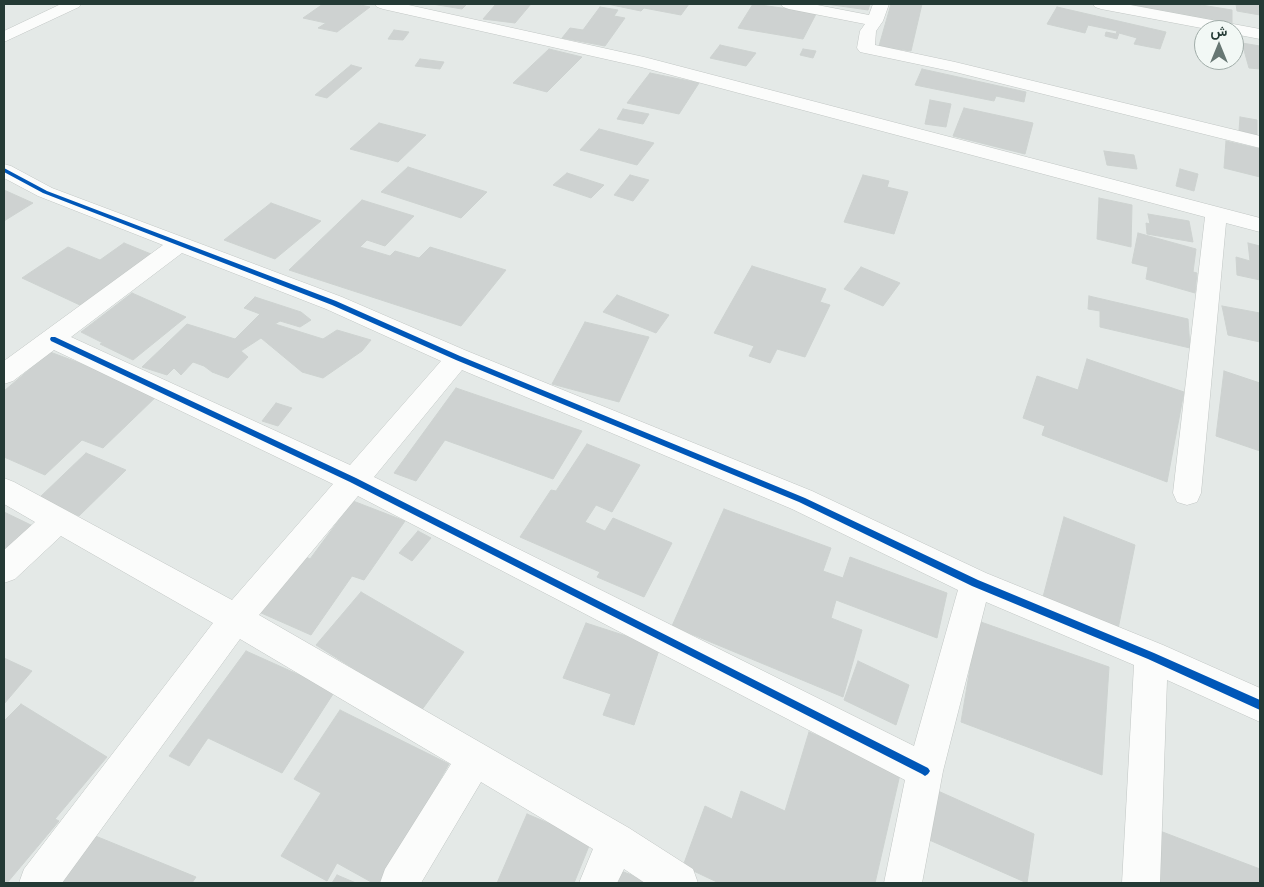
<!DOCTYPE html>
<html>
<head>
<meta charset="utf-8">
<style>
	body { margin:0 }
	#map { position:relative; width:1264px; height:887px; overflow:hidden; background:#e4e9e7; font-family:"Public Sans",Vazirmatn,sans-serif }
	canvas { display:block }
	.frame { position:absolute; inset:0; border:5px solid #243a35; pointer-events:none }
	.north { position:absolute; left:1194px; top:20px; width:50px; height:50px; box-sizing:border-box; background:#f2f8f5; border:1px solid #a0aca8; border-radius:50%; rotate:0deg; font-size:14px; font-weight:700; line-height:20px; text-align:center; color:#243a35 }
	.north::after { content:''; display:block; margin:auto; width:18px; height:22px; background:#677773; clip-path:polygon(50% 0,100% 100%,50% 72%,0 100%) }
</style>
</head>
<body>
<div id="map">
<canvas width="1264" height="887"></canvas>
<div class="frame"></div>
<div class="north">ش</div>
</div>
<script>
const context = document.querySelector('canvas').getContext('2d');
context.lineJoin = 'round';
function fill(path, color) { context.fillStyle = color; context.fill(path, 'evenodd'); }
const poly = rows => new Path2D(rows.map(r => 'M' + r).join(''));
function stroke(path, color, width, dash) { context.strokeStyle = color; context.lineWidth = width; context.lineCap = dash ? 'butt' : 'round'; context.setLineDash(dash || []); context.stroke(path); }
const building = poly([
	[323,4,356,4,370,7,337,32,318,28,326,23,303,18,323,4],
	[432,4,467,4,462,9,432,4],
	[496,4,531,4,515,23,483,19,496,4],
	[607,4,689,4,681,15,644,8,641,11,607,4],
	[753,4,789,9,816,14,803,39,738,28,753,4],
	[826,4,870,4,868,10,826,4],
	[891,4,922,4,911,51,879,46,891,4],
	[1126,4,1195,4,1232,10,1232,23,1126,4],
	[1236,4,1260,4,1260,15,1237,11,1236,4],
	[600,7,618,10,614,16,625,18,605,46,562,38,570,28,583,30,600,7],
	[1057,7,1166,32,1160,49,1134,44,1137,38,1119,33,1117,39,1105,36,1106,32,1116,34,1117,31,1088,25,1085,33,1047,24,1057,7],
	[394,30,409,32,403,40,388,39,394,30],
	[1242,43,1260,46,1260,69,1249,68,1242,43],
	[720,45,756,53,746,66,710,58,720,45],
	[549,49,582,57,547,92,513,83,549,49],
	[803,49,816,51,813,58,800,55,803,49],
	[420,59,444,62,440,69,415,66,420,59],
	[351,65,362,68,327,98,315,95,351,65],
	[922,69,1026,92,1024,102,996,96,994,101,915,85,922,69],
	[650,73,699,83,679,114,627,103,650,73],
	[930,100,951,104,946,127,925,124,930,100],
	[964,108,1033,123,1025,154,953,136,964,108],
	[623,109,649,114,643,124,617,119,623,109],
	[1240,117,1257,120,1257,135,1239,131,1240,117],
	[379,123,426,135,398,162,350,149,379,123],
	[599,129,654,143,637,165,580,150,599,129],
	[1226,141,1260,149,1260,177,1224,168,1226,141],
	[1104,151,1134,155,1137,169,1107,165,1104,151],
	[408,167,487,192,461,218,381,192,408,167],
	[1180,169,1198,174,1194,191,1176,186,1180,169],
	[567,173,604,185,591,198,553,185,567,173],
	[630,175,649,180,633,201,614,195,630,175],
	[863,175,889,181,887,187,908,192,894,234,844,222,863,175],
	[4,190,33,203,4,221,4,190],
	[1099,198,1132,205,1131,247,1097,239,1099,198],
	[362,200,414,216,385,246,367,240,360,247,390,256,395,251,419,258,430,247,506,270,461,326,289,270,362,200],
	[271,203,321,221,275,259,224,240,271,203],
	[1148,214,1189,221,1193,242,1147,234,1146,223,1150,224,1148,214],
	[1138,233,1196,249,1193,272,1197,273,1195,293,1146,279,1148,267,1132,263,1138,233],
	[124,243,151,254,82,306,22,278,68,247,100,260,124,243],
	[1248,243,1260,246,1260,280,1237,275,1236,257,1250,261,1248,243],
	[752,266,826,289,820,302,830,305,805,357,777,349,770,363,749,356,754,346,714,333,752,266],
	[861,267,900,283,883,306,844,289,861,267],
	[132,293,186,317,133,360,100,344,103,343,81,332,132,293],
	[617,295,669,315,656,333,603,312,617,295],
	[1089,296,1188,319,1190,348,1100,327,1100,311,1088,309,1089,296],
	[255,297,301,312,311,320,300,327,280,321,275,324,323,339,337,330,371,340,362,351,323,378,302,372,261,338,241,351,248,357,228,378,212,372,204,366,193,362,181,375,174,368,167,375,142,367,187,324,235,339,260,314,244,308,255,297],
	[1222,306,1260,313,1260,342,1228,335,1222,306],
	[585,322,649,337,619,402,552,384,585,322],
	[50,352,160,393,103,448,82,440,45,475,4,457,4,391,50,352],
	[1087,359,1184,392,1167,482,1042,435,1045,426,1023,418,1037,376,1078,390,1087,359],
	[1224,371,1260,383,1260,451,1216,436,1224,371],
	[456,388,582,431,553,479,445,440,416,481,394,473,456,388],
	[276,403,292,408,278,426,262,421,276,403],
	[587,444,640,465,612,512,596,505,585,522,605,531,613,518,672,543,644,597,597,577,600,572,520,537,551,490,556,491,587,444],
	[86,453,126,470,79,516,39,498,86,453],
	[353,501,405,521,364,580,352,576,311,635,259,612,302,555,310,559,353,501],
	[724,509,831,548,823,571,843,578,850,557,947,593,937,638,836,600,831,618,862,630,843,697,672,626,724,509],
	[4,512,33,526,4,554,4,512],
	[1064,517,1135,545,1118,629,1043,597,1064,517],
	[418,531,431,538,412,561,399,553,418,531],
	[361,592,464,652,421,711,316,645,361,592],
	[978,621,1109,667,1102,775,961,722,978,621],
	[586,623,660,647,634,725,603,715,611,694,563,678,586,623],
	[246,651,335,691,282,773,208,738,189,766,169,756,246,651],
	[4,658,32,671,4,704,4,658],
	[858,661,909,685,896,725,844,700,858,661],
	[21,704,107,757,55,819,59,821,7,883,4,883,4,721,21,704],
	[340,710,449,764,382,883,373,883,337,863,327,881,281,856,321,793,294,779,340,710],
	[809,732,901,770,875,883,719,883,683,866,705,806,732,819,741,791,785,811,809,732],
	[938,791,1034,834,1027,883,927,839,938,791],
	[527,814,591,841,574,883,497,883,527,814],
	[1152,828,1260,869,1260,883,1152,883,1152,828],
	[93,835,196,877,192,883,60,883,93,835],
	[613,868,653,883,609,883,613,868],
	[337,875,356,883,332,883,337,875]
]);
fill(building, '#ced2d1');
stroke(building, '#cdd2d0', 1);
const minor = poly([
	[61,4,81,4,79,7,4,42,4,31,61,4],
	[375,4,404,4,644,57,1260,218,1260,232,1226,223,1201,493,1197,502,1187,505,1177,502,1173,493,1205,217,641,67,383,9,377,7,375,4],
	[781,4,812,4,869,15,873,4,889,4,883,21,876,31,875,45,955,62,1260,136,1260,148,955,72,860,52,857,48,860,31,865,24,789,9,783,7,781,4],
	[1093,4,1125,4,1260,29,1260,39,1234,34,1234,30,1212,30,1101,9,1095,7,1093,4],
	[4,164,11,166,52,188,342,297,467,351,812,491,986,573,1163,645,1260,688,1260,722,1167,680,1160,883,1122,883,1134,665,986,602,943,771,922,883,884,883,905,780,358,496,259,615,629,828,693,869,698,883,645,883,624,869,617,883,579,883,593,849,481,782,421,883,380,883,385,869,451,764,240,639,62,883,19,883,24,869,213,623,61,536,15,579,4,583,4,550,35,522,4,504,4,478,14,482,232,600,333,484,54,350,13,381,4,384,4,361,163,245,38,196,4,178,4,164],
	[182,253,326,309,441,361,350,465,71,337,182,253],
	[462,370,792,509,958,590,914,746,374,477,462,370]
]);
stroke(minor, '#c1c6c4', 1);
fill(minor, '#fbfcfb');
fill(poly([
	[4,168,47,191,336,301,460,356,805,498,978,580,1154,653,1260,700,1260,710,1148,659,972,586,799,502,456,360,332,305,43,193,4,172,4,168],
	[51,337,55,337,356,478,928,768,930,771,928,774,925,776,922,774,350,482,51,341,50,339,51,337]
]), '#0057b8');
</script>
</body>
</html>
